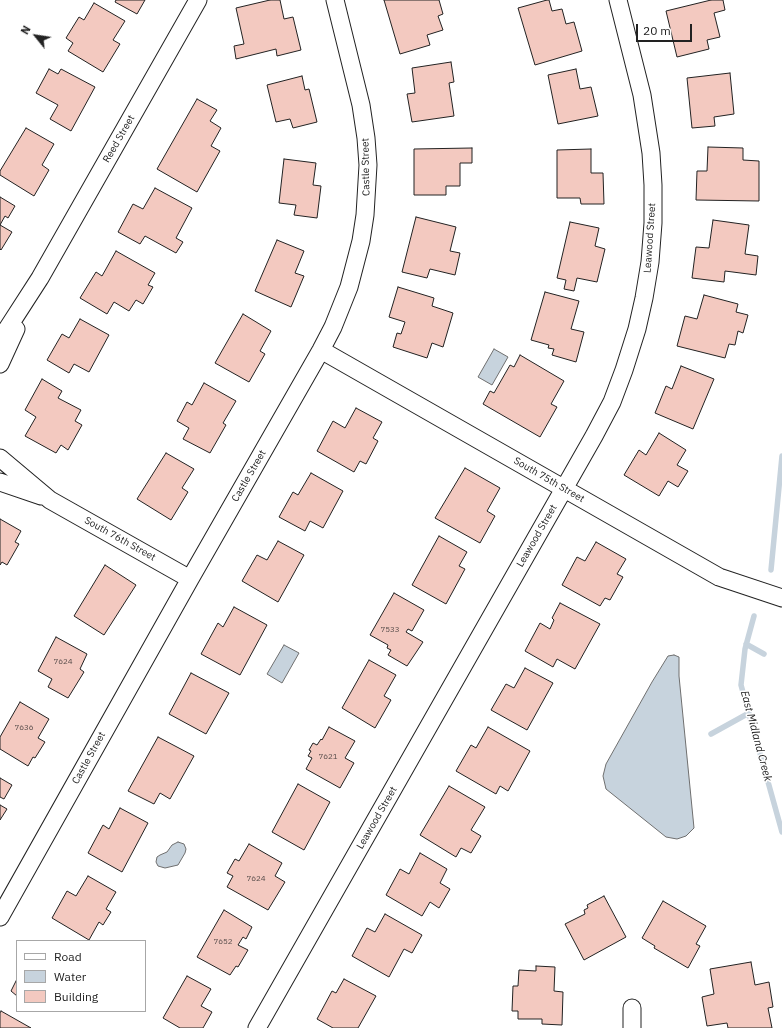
<!DOCTYPE html>
<html>
<head>
<meta charset="utf-8">
<style>
	body { margin:0 }
	#map { position:relative; width:782px; height:1028px; overflow:hidden; background:#fff; font-family:"IBM Plex Sans",sans-serif }
	canvas { display:block }
	.legend { position:absolute; left:16px; top:940px; width:130px; height:72px; box-sizing:border-box; background:#fff; border:1px solid #a7a7a7; margin:0; padding:5px 7px; list-style:none; font-size:12px; color:#222 }
	.legend li { display:flex; align-items:center; gap:8px; height:20px }
	.legend b { width:20px; border:1px solid #a7a7a7 }
	.north { position:absolute; left:16px; top:16px; width:40px; height:40px; -webkit-text-stroke:3px #fff; paint-order:stroke; rotate:300deg; font-size:11px; font-weight:700; line-height:16px; text-align:center; color:#222 }
	.north::after { content:''; display:block; margin:auto; width:14px; height:18px; background:#222; clip-path:polygon(50% 0,100% 100%,50% 72%,0 100%) }
	.scale { position:absolute; left:636px; top:24px; width:56px; height:18px; box-sizing:border-box; border:2px solid #222; border-top:0; padding-left:5px; font-size:12px; line-height:14px; white-space:nowrap; color:#222; -webkit-text-stroke:3px #fff; paint-order:stroke }
</style>
</head>
<body>
<div id="map">
<canvas width="782" height="1028"></canvas>
<ul class="legend">
<li><b style="height:5px;background:#fff"></b>Road</li>
<li><b style="height:11px;background:#c7d3dd"></b>Water</li>
<li><b style="height:11px;background:#f3c9c0"></b>Building</li>
</ul>
<div class="north">N</div>
<div class="scale">20 m</div>
</div>
<script>
const context = document.querySelector('canvas').getContext('2d');
context.lineJoin = 'round';
function fill(path, color) { context.fillStyle = color; context.fill(path, 'evenodd'); }
const poly = rows => new Path2D(rows.map(r => 'M' + r).join(''));
function stroke(path, color, width, dash) { context.strokeStyle = color; context.lineWidth = width; context.lineCap = dash ? 'butt' : 'round'; context.setLineDash(dash || []); context.stroke(path); }
function label(font, color, halo, rows, align = 'center') {
  context.font = font + ' "IBM Plex Sans",sans-serif'; context.lineWidth = 3; context.setLineDash([]); context.textBaseline = 'middle'; context.strokeStyle = halo; context.fillStyle = color; for (const [text, x, y, turn = 0] of rows) {
    context.save(); context.translate(x, y); context.rotate((+turn || 0) * Math.PI / 180); context.textAlign = isNaN(turn) ? turn : align; if (halo) context.strokeText(text, 0, 0); context.fillText(text, 0, 0); context.restore();
  }
}
const water = poly([
	[494,349,508,357,492,385,478,377,494,349],
	[284,645,299,653,282,683,267,674,284,645],
	[674,655,679,657,679,676,694,828,686,836,677,839,666,837,606,789,603,776,606,764,652,682,668,656,674,655],
	[178,842,184,844,186,849,185,853,178,865,165,868,158,866,156,862,157,857,160,855,167,852,172,845,178,842]
]);
fill(water, '#c7d3dd');
stroke(water, '#6f6f6f', 1);
stroke(poly([
	[771,570,782,456],
	[754,616,745,649,741,685,782,832],
	[746,644,764,654],
	[711,734,749,713]
]), '#c7d3dd', 5.5);
const building = poly([
	[116,0,145,0,137,14,115,2,116,0],
	[270,0,280,0,284,19,293,17,301,50,277,56,276,49,236,59,234,46,244,44,236,8,270,0],
	[384,0,439,0,443,14,438,16,443,30,427,35,430,45,400,54,384,0],
	[547,0,549,0,552,11,562,9,566,24,574,22,582,51,535,65,518,8,547,0],
	[711,0,723,0,725,10,714,13,720,37,707,40,709,49,677,57,666,11,711,0],
	[94,3,125,21,113,40,120,44,103,72,68,51,73,43,66,38,79,17,84,20,94,3],
	[451,62,454,82,449,83,454,116,412,122,407,94,415,93,412,68,451,62],
	[49,69,58,74,61,69,95,87,71,131,50,119,58,105,36,93,49,69],
	[576,69,580,89,591,87,598,116,558,124,548,75,576,69],
	[730,73,734,114,714,117,715,126,692,128,687,78,730,73],
	[302,76,305,90,309,89,317,122,293,128,290,119,276,122,267,85,302,76],
	[197,99,217,110,210,121,221,128,211,146,220,151,197,192,157,169,197,99],
	[26,128,54,144,42,165,49,170,34,196,0,175,0,171,26,128],
	[708,147,743,148,743,160,759,161,759,201,696,200,697,171,707,171,708,147],
	[472,148,472,163,460,163,460,186,446,186,446,195,414,195,414,149,472,148],
	[591,149,591,173,603,173,604,204,581,204,580,198,557,198,557,150,591,149],
	[284,159,316,163,313,185,321,186,317,218,294,215,296,205,279,203,284,159],
	[155,188,192,208,176,238,183,242,176,253,145,236,140,244,118,232,133,204,143,209,155,188],
	[0,197,15,206,8,218,5,216,0,225,0,197],
	[416,217,456,227,450,251,460,253,455,275,430,269,427,278,402,272,416,217],
	[713,220,749,225,745,254,758,256,756,275,725,271,724,282,692,278,696,247,709,248,713,220],
	[570,222,599,228,595,246,605,249,597,282,577,278,574,291,564,289,566,280,557,278,570,222],
	[0,225,12,232,1,250,0,249,0,225],
	[277,240,304,251,295,273,304,276,291,307,255,291,277,240],
	[116,251,155,273,148,285,153,287,143,304,136,300,129,311,114,302,107,314,80,298,96,272,102,276,116,251],
	[398,287,434,298,432,306,453,313,443,347,432,343,427,358,393,347,397,333,401,334,405,322,389,317,398,287],
	[545,292,579,301,571,329,584,332,576,362,552,355,554,349,548,348,549,345,531,340,545,292],
	[704,295,738,304,736,312,748,315,743,333,738,331,735,345,729,344,725,358,677,346,685,316,697,319,704,295],
	[243,314,271,331,260,351,265,354,249,382,215,363,243,314],
	[80,319,109,335,89,372,74,364,69,373,47,360,62,334,69,338,80,319],
	[520,355,564,381,551,404,557,407,540,437,483,404,490,391,494,393,510,365,514,367,520,355],
	[681,366,714,379,693,429,655,413,666,386,672,389,681,366],
	[42,379,62,391,58,398,81,410,75,421,82,425,68,450,61,445,56,453,25,436,36,417,25,410,42,379],
	[204,383,236,401,223,423,226,425,210,453,183,439,189,428,177,421,187,402,192,405,204,383],
	[356,408,382,422,373,438,378,441,366,464,360,461,354,472,317,451,333,421,345,428,356,408],
	[659,433,686,450,677,465,688,471,678,487,668,481,659,496,624,475,639,450,646,455,659,433],
	[166,453,194,469,182,488,188,492,171,520,137,499,166,453],
	[465,468,500,488,487,511,495,516,480,543,435,518,465,468],
	[311,473,343,491,323,528,310,521,305,531,279,517,293,492,298,495,311,473],
	[0,519,21,531,15,542,19,544,7,565,2,562,0,565,0,519],
	[439,536,467,552,459,566,465,569,446,604,412,585,439,536],
	[278,541,304,555,278,602,242,581,257,555,267,560,278,541],
	[596,542,626,559,617,574,623,577,610,600,605,598,600,606,562,585,577,557,585,561,596,542],
	[105,565,136,585,104,635,74,616,105,565],
	[394,593,424,610,412,631,408,629,406,632,423,642,407,666,388,655,391,650,387,648,388,645,370,635,394,593],
	[560,603,600,624,575,669,557,659,553,667,525,651,540,623,550,629,554,620,552,618,560,603],
	[234,607,267,625,240,675,201,654,218,623,223,627,234,607],
	[56,637,87,654,80,669,84,672,68,698,48,687,52,679,38,671,56,637],
	[369,660,396,675,384,696,391,700,375,728,342,708,369,660],
	[525,668,553,683,527,730,491,710,506,684,514,688,525,668],
	[191,673,229,693,206,734,169,714,191,673],
	[20,702,49,719,38,738,45,742,35,758,33,757,28,766,0,749,0,737,20,702],
	[329,727,355,741,345,758,354,763,340,788,306,769,312,758,308,756,311,751,309,750,313,743,317,745,321,739,322,740,329,727],
	[488,727,530,751,508,791,500,786,496,794,456,771,471,745,476,748,488,727],
	[158,737,194,756,170,799,160,793,154,804,128,791,158,737],
	[0,778,12,785,4,799,0,797,0,778],
	[298,784,330,802,304,850,272,832,298,784],
	[449,786,485,807,471,830,481,836,471,853,461,848,456,857,420,835,449,786],
	[0,805,7,809,0,820,0,805],
	[120,808,148,823,122,872,88,853,103,825,109,829,120,808],
	[249,844,282,863,275,876,285,882,268,910,227,887,233,876,227,873,235,859,239,861,249,844],
	[420,853,447,869,440,883,450,889,439,908,430,902,422,916,386,895,400,869,409,874,420,853],
	[88,876,116,892,106,909,111,912,103,925,99,922,89,940,52,918,67,891,76,896,88,876],
	[604,896,626,937,584,960,565,924,585,914,584,910,588,908,587,905,604,896],
	[663,901,706,926,696,944,700,946,688,968,654,948,655,946,642,938,663,901],
	[224,910,252,927,246,939,243,937,238,945,248,950,238,967,236,966,230,975,197,957,224,910],
	[385,914,422,935,412,953,404,949,389,977,352,956,367,928,375,932,385,914],
	[751,962,755,985,769,982,773,1007,768,1008,772,1028,728,1028,727,1023,707,1026,702,997,714,994,710,969,751,962],
	[536,966,555,967,554,991,563,992,562,1025,542,1024,542,1019,518,1019,518,1011,512,1011,513,986,518,986,519,970,536,971,536,966],
	[187,976,211,989,201,1006,212,1012,203,1028,180,1028,163,1018,187,976],
	[17,979,17,996,11,991,17,979],
	[344,979,376,996,358,1028,333,1028,317,1019,332,991,336,993,344,979],
	[1,1011,31,1028,0,1028,0,1013,1,1011]
]);
fill(building, '#f3c9c0');
stroke(building, '#222', 1);
const minor = poly([
	[0,340,40,278,198,0],
	[321,350,719,577,782,598],
	[0,364,16,329],
	[0,458,50,500,190,579],
	[0,482,41,496],
	[0,917,190,579,321,350,333,327,349,287,361,241,365,215,368,165,366,138,361,105,335,0],
	[257,1028,594,436,612,402,624,370,637,329,644,298,650,262,653,223,653,185,651,153,642,95,618,0],
	[632,1028,632,1008]
]);
stroke(minor, '#222', 19);
stroke(minor, '#fff', 17);
label('8px', '#564c4a', null, [
	["7533",390,630],
	["7624",63,662],
	["7636",24,728],
	["7621",328,757],
	["7624",256,879],
	["7652",223,942]
]);
label('10px', '#222', '#fff', [
	["Reed Street",119,139,-60],
	["Castle Street",366,167,-91],
	["Leawood Street",650,238,-86],
	["Castle Street",249,476,-60],
	["South 75th Street",549,480,30],
	["Leawood Street",537,536,-60],
	["South 76th Street",120,539,29],
	["Castle Street",89,758,-61],
	["Leawood Street",377,818,-60]
]);
label('italic 11px', '#222', '#fff', [
	["East Midland Creek",756,736,75]
]);
</script>
</body>
</html>
